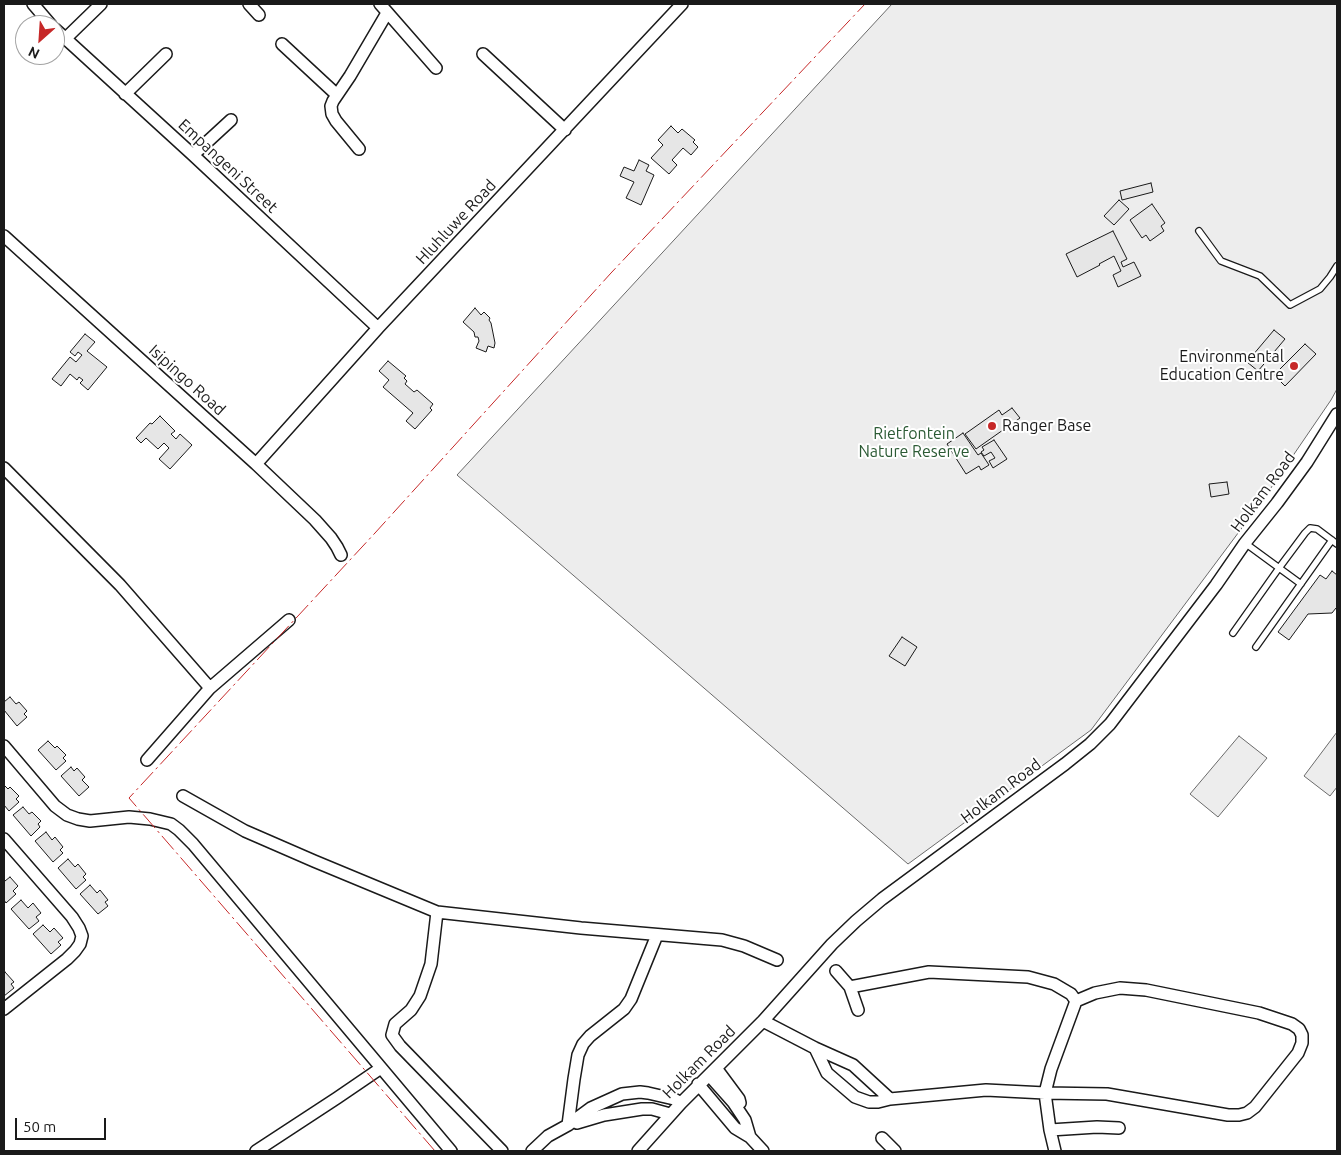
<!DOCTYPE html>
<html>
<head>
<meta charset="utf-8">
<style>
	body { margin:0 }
	#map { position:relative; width:1341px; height:1155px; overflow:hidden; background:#fff; font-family:Ubuntu,sans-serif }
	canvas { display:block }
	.frame { position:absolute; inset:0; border:5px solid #1a1a1a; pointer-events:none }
	.north { position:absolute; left:15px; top:15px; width:50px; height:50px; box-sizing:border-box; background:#fff; border:1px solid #a3a3a3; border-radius:50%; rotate:206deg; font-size:14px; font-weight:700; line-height:20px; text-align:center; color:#1a1a1a }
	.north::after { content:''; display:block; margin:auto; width:18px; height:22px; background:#c62828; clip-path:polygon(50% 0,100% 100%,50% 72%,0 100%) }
	.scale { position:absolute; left:15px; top:1118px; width:91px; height:22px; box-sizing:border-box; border:2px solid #1a1a1a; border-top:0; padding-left:6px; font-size:15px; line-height:18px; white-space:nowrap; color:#1a1a1a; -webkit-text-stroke:4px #fff; paint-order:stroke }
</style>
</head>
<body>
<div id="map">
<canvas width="1341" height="1155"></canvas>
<div class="frame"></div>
<div class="north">N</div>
<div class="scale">50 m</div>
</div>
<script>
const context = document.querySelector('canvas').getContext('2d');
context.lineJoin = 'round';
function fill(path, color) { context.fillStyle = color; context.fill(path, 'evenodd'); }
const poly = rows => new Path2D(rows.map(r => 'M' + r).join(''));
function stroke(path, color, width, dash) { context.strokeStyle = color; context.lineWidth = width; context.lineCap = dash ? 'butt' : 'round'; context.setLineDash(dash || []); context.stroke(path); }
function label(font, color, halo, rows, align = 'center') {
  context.font = font + ' Ubuntu,sans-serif'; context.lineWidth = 4; context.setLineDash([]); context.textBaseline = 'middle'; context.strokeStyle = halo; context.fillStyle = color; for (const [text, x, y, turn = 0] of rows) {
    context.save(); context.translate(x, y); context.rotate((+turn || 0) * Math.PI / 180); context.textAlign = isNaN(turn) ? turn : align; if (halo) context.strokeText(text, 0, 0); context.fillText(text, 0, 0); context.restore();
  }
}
const built = poly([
	[892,4,1337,4,1337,389,1331,400,1262,501,1091,730,908,864,457,475,892,4],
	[1337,732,1337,787,1330,796,1304,776,1337,732],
	[1239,736,1267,758,1218,817,1190,794,1239,736]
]);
fill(built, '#ededed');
stroke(built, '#6a6a6a', 1);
const building = poly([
	[671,126,678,133,682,129,695,140,693,142,698,147,691,155,683,148,672,160,677,165,669,174,651,158,663,145,658,140,671,126],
	[639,160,649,165,646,171,654,175,641,205,626,198,634,182,620,176,624,167,634,171,639,160],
	[1151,183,1153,192,1122,200,1120,191,1151,183],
	[1119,200,1129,209,1114,225,1104,216,1119,200],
	[1152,204,1165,223,1161,226,1164,231,1150,241,1146,235,1142,238,1130,220,1152,204],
	[1113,231,1127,259,1121,262,1123,267,1134,262,1141,276,1118,287,1113,275,1121,271,1114,256,1099,264,1100,265,1077,277,1066,254,1113,231],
	[475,308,481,315,484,312,490,318,489,320,491,323,495,343,494,348,488,346,486,352,476,348,479,341,478,337,475,337,474,332,463,322,475,308],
	[1274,330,1285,339,1258,371,1247,362,1274,330],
	[85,334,95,342,87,351,107,367,88,390,80,383,83,380,79,377,77,380,70,374,61,386,52,379,70,357,76,362,82,355,78,352,75,356,70,352,85,334],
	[1305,344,1316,354,1285,386,1274,375,1305,344],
	[388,361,406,376,404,378,407,381,405,384,414,392,417,390,433,404,430,408,432,410,415,429,406,421,413,413,383,387,389,380,379,371,388,361],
	[1012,408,1020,418,976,449,965,434,999,410,1002,415,1012,408],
	[160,416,175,431,171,434,176,439,180,434,192,445,170,469,159,459,169,448,164,443,158,449,146,438,141,443,136,438,150,423,152,424,160,416],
	[963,433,978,455,981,453,989,465,981,470,979,466,966,474,947,444,963,433],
	[994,440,1007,459,993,468,989,461,995,458,991,452,984,456,981,452,984,450,982,447,994,440],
	[1227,482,1229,494,1211,497,1209,484,1227,482],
	[1332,571,1337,575,1337,609,1336,608,1332,613,1308,614,1289,640,1278,632,1320,575,1326,579,1332,571],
	[902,637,917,647,905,666,889,656,902,637],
	[10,697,16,704,19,702,27,711,24,714,27,717,17,726,4,710,4,702,10,697],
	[48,741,55,748,57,746,66,755,63,758,66,761,56,770,38,750,48,741],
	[71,767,74,771,77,768,85,777,82,780,89,787,79,796,61,776,71,767],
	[4,785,8,789,10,787,19,796,16,799,19,802,9,811,4,805,4,785],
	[23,807,29,814,32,812,41,821,38,824,40,827,31,836,13,815,23,807],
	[46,832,52,840,55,837,63,847,60,850,63,853,53,862,35,841,46,832],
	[68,859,75,867,78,864,86,874,83,877,86,880,76,889,58,868,68,859],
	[10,877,18,886,13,891,16,894,6,903,4,900,4,879,5,881,10,877],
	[90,885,97,893,100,890,108,900,105,902,108,906,98,914,80,894,90,885],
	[21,900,28,908,33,903,41,913,36,917,39,921,29,929,11,909,21,900],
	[43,925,50,932,54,928,63,938,58,942,61,945,51,954,33,934,43,925],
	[5,972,14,982,11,984,14,988,4,996,4,973,5,972]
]);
fill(building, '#e6e6e6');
stroke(building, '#1a1a1a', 1);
const service = poly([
	[1199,231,1221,261,1260,276,1290,305,1320,289,1330,277,1337,266],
	[1245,543,1301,584],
	[1233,633,1279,568,1305,533,1310,528,1317,529,1337,544],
	[1256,647,1332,540]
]);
const minor = poly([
	[33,4,51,25],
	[249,4,259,15],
	[380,4,436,68],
	[55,29,193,155,378,328],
	[65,39,101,4],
	[282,44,337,95],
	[483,54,565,130],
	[125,94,166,54],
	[359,149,336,121,332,114,331,106,333,101,350,76,387,13],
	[193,155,231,120],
	[4,236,256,464,315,520,331,538,337,547,341,555],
	[256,464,378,328,682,4],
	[4,468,120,585,210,688],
	[4,746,55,806,67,815,78,819,90,821,129,817,150,819,171,824,179,830,193,844,451,1151],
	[147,760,210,688,289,620],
	[183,796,245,831,314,861,437,912,581,928,722,940,744,946,777,960],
	[4,839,72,917,79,928,82,936,80,944,75,951,67,959,4,1009],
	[437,912,431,964,420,996,411,1010,395,1024,392,1035,400,1046,502,1151],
	[836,971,850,987,858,1010],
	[850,987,929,972,1028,977,1054,984,1071,994,1076,1001],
	[763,1021,815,1048,853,1065,890,1099],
	[815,1048,827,1073,855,1097,869,1102,878,1102,890,1099,986,1090,1045,1093,1107,1094,1228,1115,1239,1115,1247,1113,1255,1107,1298,1053,1302,1043,1302,1035,1299,1029,1292,1024,1259,1013,1146,990,1120,988,1095,993,1076,1001,1051,1069,1045,1093,1050,1130,1055,1151],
	[716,1068,739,1099,740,1103],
	[709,1075,733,1102,745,1120,750,1137],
	[698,1084,735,1128,750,1137,763,1151],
	[577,1123,604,1115,642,1109,652,1109,670,1114],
	[568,1125,574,1079,578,1055,583,1044,590,1036,624,1009,631,999,657,935],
	[1050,1130,1097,1127,1119,1128],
	[882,1138,895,1151],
	[256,1151,337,1098,381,1068],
	[532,1151,548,1136,568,1125,591,1108,622,1094,640,1092,648,1093,674,1099,681,1103],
	[638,1151,681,1103,763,1021,832,944,856,921,882,899,1065,764,1090,744,1110,724,1216,585,1245,543,1277,503,1307,462,1337,414]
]);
stroke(service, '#1a1a1a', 8);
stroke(minor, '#1a1a1a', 14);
stroke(service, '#fff', 5.5);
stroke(minor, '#fff', 11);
stroke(poly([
	[435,1151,129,798,375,533,611,273,865,4]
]), '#c62828', 1, [18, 4, 2.5, 4]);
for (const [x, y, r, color] of [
	[1294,366,5,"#c62828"],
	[992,426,5,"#c62828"]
]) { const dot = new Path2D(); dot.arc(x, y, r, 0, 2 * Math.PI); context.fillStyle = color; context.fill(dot); stroke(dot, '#fff', 2); }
label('16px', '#1a1a1a', '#fff', [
	["Empangeni Street",228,166,43],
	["Hluhluwe Road",456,222,-47],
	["Isipingo Road",187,380,42],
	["Holkam Road",1263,492,-53],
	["Holkam Road",1001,791,-37],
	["Holkam Road",699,1062,-45]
]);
label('16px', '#1a1a1a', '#fff', [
	["Environmental",1284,357],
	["Education Centre",1284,375],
	["Ranger Base",1002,426,"left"]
], 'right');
label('16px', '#2b5a34', '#fff', [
	["Rietfontein",914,434],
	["Nature Reserve",914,452]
]);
</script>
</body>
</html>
